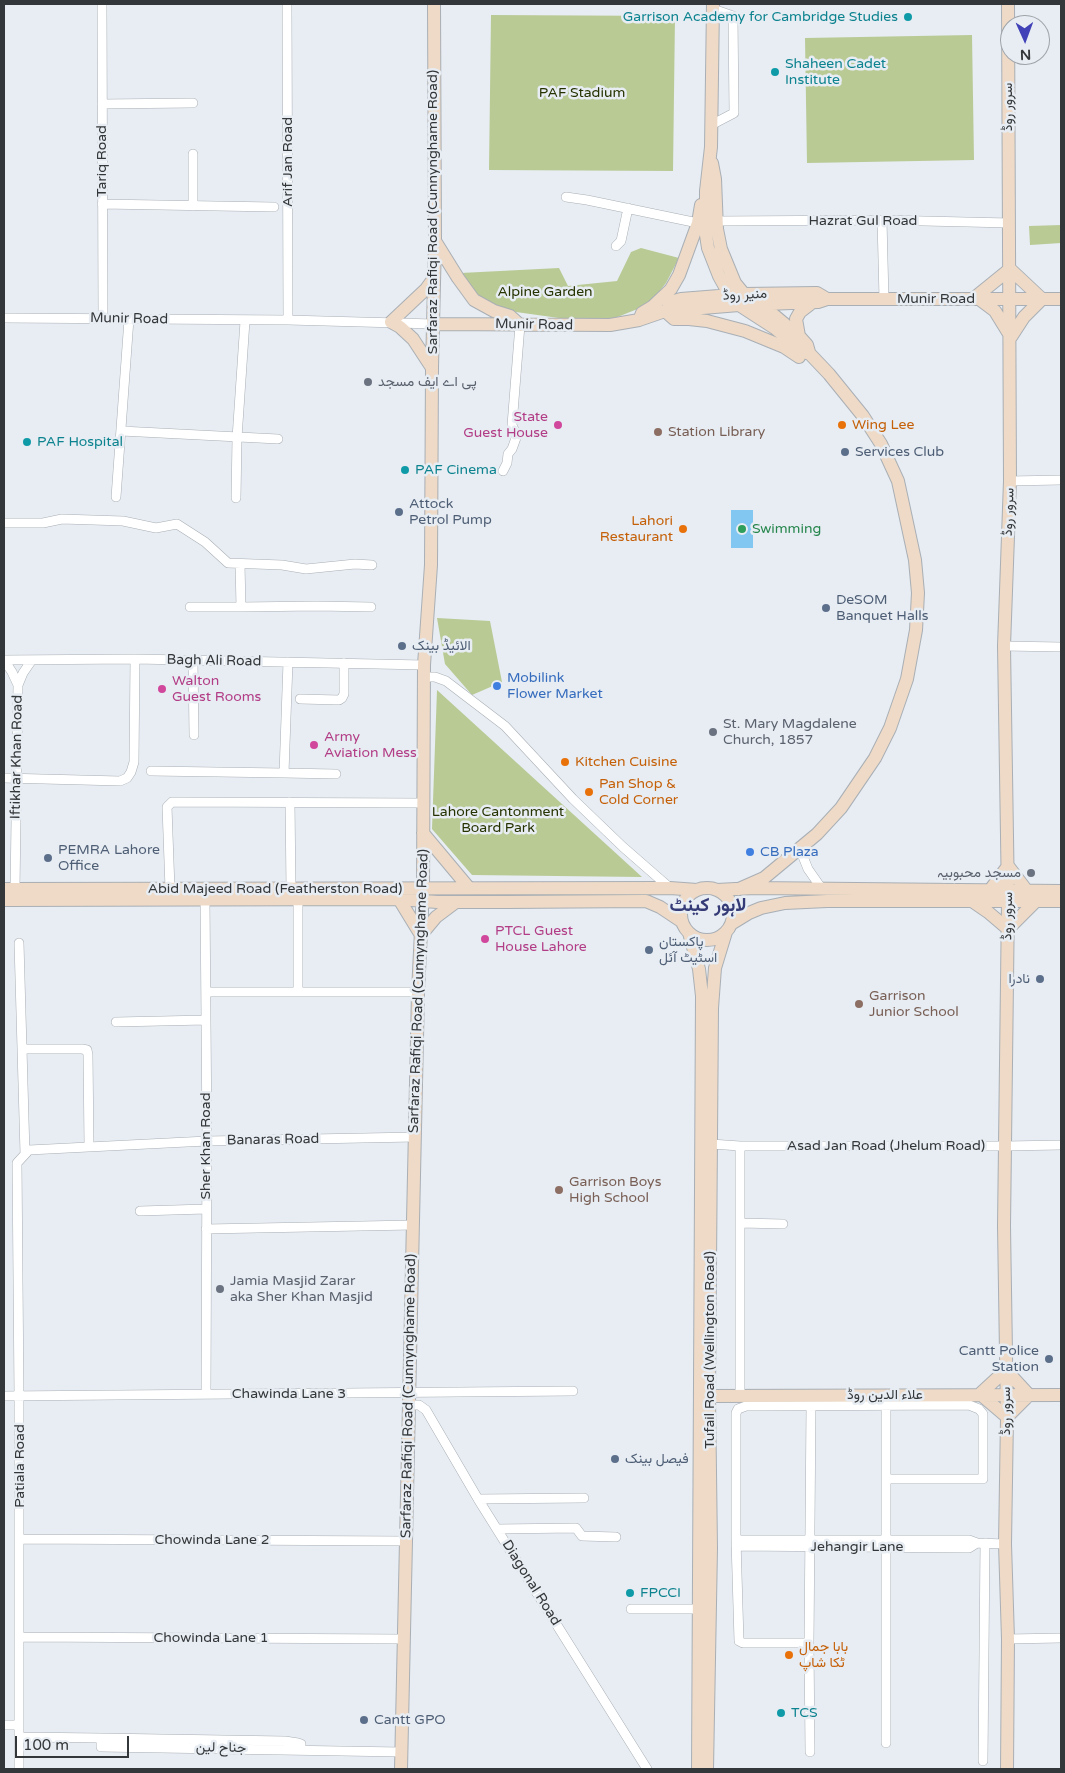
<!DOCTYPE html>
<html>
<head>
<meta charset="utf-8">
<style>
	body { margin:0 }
	#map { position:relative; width:1065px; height:1773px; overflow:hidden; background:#e7edf3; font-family:"Varela Round",sans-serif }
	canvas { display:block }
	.frame { position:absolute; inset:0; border:5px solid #343739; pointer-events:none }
	.north { position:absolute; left:1000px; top:15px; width:50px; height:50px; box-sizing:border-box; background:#e7edf3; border:1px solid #9fa4a9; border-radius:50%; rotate:178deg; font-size:14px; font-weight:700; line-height:20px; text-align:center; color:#343739 }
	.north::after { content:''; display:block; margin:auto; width:18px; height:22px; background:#4142b7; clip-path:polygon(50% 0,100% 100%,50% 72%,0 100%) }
	.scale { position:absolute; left:15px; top:1736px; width:114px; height:22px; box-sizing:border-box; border:2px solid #343739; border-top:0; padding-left:6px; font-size:15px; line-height:18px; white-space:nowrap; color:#343739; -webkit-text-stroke:4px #e7edf3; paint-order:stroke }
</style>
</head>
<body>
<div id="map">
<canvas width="1065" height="1773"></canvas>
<div class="frame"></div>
<div class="north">N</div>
<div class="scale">100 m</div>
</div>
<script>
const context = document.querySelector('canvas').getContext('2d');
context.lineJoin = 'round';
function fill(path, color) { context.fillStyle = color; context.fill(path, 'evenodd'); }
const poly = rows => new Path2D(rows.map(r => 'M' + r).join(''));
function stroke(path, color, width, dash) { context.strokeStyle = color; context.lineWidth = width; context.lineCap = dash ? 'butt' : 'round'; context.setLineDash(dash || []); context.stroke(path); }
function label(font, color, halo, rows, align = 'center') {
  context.font = font + ' "Varela Round",Vazirmatn,sans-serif'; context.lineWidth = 5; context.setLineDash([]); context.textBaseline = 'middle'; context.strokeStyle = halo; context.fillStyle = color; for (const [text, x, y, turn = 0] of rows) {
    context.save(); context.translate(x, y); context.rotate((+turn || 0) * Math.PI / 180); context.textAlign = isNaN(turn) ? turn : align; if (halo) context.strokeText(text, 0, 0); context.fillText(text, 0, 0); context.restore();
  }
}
fill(poly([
	[491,15,675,16,673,171,489,170],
	[972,35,974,160,807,163,805,38],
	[1061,225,1061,243,1030,245,1029,226],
	[641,248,679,258,666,283,654,298,640,308,615,318,573,320,516,312,493,306,482,301,461,273,559,268,568,286,617,281,631,252],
	[437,618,490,621,502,682,472,695,445,664],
	[437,690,642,877,472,875,432,829]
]), '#b9ca95');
fill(poly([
	[731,510,753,510,753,548,731,548]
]), '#82c7f1');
const street = poly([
	[102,4,103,318],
	[287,4,288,320],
	[102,104,193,103],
	[711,125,734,113,733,16,713,9],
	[193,154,193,206],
	[566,197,587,200,698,223],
	[102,204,274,207],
	[882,220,884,299],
	[717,221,882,220,1009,223],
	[616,246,621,241,628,208],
	[4,318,288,320,434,324],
	[121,431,278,439],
	[503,471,507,463,508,454,512,449,516,438,516,434,512,425,520,325],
	[1010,481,1061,480],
	[116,497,129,319],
	[236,498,237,438,245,321],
	[4,523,43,523,62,519,123,521,156,528,177,524,205,542,228,563,282,565,306,569,355,564,372,565],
	[240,564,241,607,317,606,371,607],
	[190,607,241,607],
	[1004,646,1061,647],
	[4,660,135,659,424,665],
	[4,660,12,672,18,685],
	[193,660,194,735],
	[424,677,435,677,446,681,505,726,573,799,623,847,670,888],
	[300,699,339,700,342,698,344,694,344,663],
	[151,771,284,773,288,662],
	[284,773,336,774],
	[4,778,120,781,127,778,131,772,134,762,135,659],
	[290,802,291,889],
	[800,849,808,869,822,889],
	[15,889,18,685,23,673,32,660],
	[170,889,167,807,172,802,422,803],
	[205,899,207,1141,206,1394],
	[19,943,25,1154],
	[206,992,418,992],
	[298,992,298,900],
	[116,1022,206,1020],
	[22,1049,82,1049,87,1050,88,1055,89,1146],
	[711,1144,740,1146,1006,1146,1061,1145],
	[140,1211,206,1209],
	[741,1223,783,1224],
	[206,1229,413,1225],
	[4,1396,573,1391],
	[740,1396,740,1146],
	[410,1405,419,1405,426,1410,478,1499,647,1769],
	[478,1499,584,1498],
	[497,1529,576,1528,582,1536,616,1537],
	[20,1539,405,1541],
	[736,1540,969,1540,977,1543,1005,1544],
	[736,1546,969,1548,977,1543],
	[631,1609,699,1609],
	[20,1637,403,1639],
	[1008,1639,1061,1638],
	[809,1643,743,1643,739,1641,736,1540,736,1413,738,1409,746,1406,969,1405,979,1409,983,1414,983,1479,886,1479],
	[4,1725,19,1725],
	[19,1737,101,1738,101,1747,401,1752],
	[101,1738,285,1741,298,1743,301,1744,301,1750],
	[886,1743,886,1405],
	[810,1752,809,1643,811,1407],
	[983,1761,985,1543],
	[19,1769,19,1396,17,1163,29,1150,207,1141,415,1137]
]);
const secondary = poly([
	[713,4,711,147,706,191,706,235,708,248,719,276,730,296,739,305,776,329,804,352,810,354,829,374,863,416,881,444,898,481,915,560,918,593,916,630,907,679,890,728,875,758,841,808,817,834,764,878,739,889],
	[712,163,715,179,717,229,721,249,735,283,744,294,755,304,769,311,799,336,807,345,809,352],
	[435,241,458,278,474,300,494,311,510,316,520,325],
	[973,299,1010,269,1042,299,1024,317,1011,337,995,311,979,299],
	[668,310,670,302,681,299,744,294,817,293,827,299],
	[665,311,674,319,689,319,707,321,745,331,784,347,799,357],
	[640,318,642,313,652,307,671,289,679,275,698,223,701,205],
	[434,324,610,325,639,320,668,310,678,310,739,305,818,302,827,299,1061,299],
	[799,336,796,319,800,312,813,302],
	[432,368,413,339,400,327,391,322,426,289,434,278],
	[423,833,469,888],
	'681 914a26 26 0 1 1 52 0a26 26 0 1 1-52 0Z',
	[4,889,670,888,697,890],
	[717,890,754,888,1061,891],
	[990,890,1008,866,1027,891],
	[399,899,421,935,436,917,456,902],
	[4,900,399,899,437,902,506,902,646,901,660,907,681,921],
	[972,901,988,912,1008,929,1036,901],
	[731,924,749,913,761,908,785,903,827,901,1061,901],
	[689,933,699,969,702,996,698,1769],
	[1006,1370,1029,1395,1007,1417,980,1394,1006,1370],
	[709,1396,1061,1395],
	[401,1769,418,992,423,890,424,665,431,565,432,368,435,241,434,4],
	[707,1769,711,1548,709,1396,712,1008,715,968,726,932],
	[1007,1769,1008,1639,1005,1544,1007,1417,1004,1226,1008,900,1004,646,1010,481,1008,4]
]);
stroke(street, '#a9afb5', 10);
stroke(secondary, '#a9afb5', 14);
stroke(street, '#fff', 9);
stroke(secondary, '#eedac6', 12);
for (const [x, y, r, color] of [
	[908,17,5,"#0f9aa8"],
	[775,72,5,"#0f9aa8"],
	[368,382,5,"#6b7280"],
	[558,425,5,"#d1479c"],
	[842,425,5,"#e8710a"],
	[658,432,5,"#8d6e63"],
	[27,442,5,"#0f9aa8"],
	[845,452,5,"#5c6f8a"],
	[405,470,5,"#0f9aa8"],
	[399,512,5,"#5c6f8a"],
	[683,529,5,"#e8710a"],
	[742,529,5,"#2e9e5b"],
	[826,608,5,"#5c6f8a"],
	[402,646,5,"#5c6f8a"],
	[497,686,5,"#3f7fe0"],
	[162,689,5,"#d1479c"],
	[713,732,5,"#6b7280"],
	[314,745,5,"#d1479c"],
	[565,762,5,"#e8710a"],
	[589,792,5,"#e8710a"],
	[750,852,5,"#3f7fe0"],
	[48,858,5,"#5c6f8a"],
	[1031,873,5,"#6b7280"],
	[485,939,5,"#d1479c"],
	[649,950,5,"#5c6f8a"],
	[1040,979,5,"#5c6f8a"],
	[859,1004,5,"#8d6e63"],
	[559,1190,5,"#8d6e63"],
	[220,1289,5,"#6b7280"],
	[1049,1359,5,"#5c6f8a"],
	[615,1459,5,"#5c6f8a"],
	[630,1593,5,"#0f9aa8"],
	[789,1655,5,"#e8710a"],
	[781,1713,5,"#0f9aa8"],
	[364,1720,5,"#5c6f8a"]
]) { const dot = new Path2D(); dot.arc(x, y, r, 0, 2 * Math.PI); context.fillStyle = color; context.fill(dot); stroke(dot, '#e7edf3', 2); }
label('14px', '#0d838f', '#e7edf3', [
	["Garrison Academy for Cambridge Studies",898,17,"right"],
	["Shaheen Cadet",785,64],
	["Institute",785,80],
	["PAF Hospital",37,442],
	["PAF Cinema",415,470],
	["FPCCI",640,1593],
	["TCS",791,1713]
], 'left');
label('14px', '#273300', '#e7edf3', [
	["PAF Stadium",582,93],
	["Alpine Garden",545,292],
	["Lahore Cantonment",498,812],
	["Board Park",498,828]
]);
label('14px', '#343739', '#e7edf3', [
	["سرور روڈ",1008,107,-90],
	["Tariq Road",102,161,-90],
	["Arif Jan Road",288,162,-90],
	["Sarfaraz Rafiqi Road (Cunnynghame Road)",433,212,-90],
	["Hazrat Gul Road",863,221],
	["منیر روڈ",745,295,-3],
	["Munir Road",936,299],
	["Munir Road",129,319,1],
	["Munir Road",534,325,1],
	["سرور روڈ",1009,512,-88],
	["Bagh Ali Road",214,661,1],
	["Iftikhar Khan Road",17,757,-89],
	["Abid Majeed Road (Featherston Road)",275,889],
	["سرور روڈ",1008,916,-89],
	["Sarfaraz Rafiqi Road (Cunnynghame Road)",419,991,-88],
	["Banaras Road",273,1140,-1],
	["Sher Khan Road",206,1146,-90],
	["Asad Jan Road (Jhelum Road)",886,1146],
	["Tufail Road (Wellington Road)",710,1350,-90],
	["Chawinda Lane 3",289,1394],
	["علاء الدین روڈ",885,1395],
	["Sarfaraz Rafiqi Road (Cunnynghame Road)",409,1396,-89],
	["سرور روڈ",1006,1411,-90],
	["Patiala Road",20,1466,-90],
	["Chowinda Lane 2",212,1540],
	["Jehangir Lane",857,1547],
	["Diagonal Road",531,1583,58],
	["Chowinda Lane 1",211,1638],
	["جناح لین",221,1748,1]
]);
label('14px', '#5b616d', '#e7edf3', [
	["پی اے ایف مسجد",378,382],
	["St. Mary Magdalene",723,724],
	["Church, 1857",723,740],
	["مسجد محبوبیہ",1021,873,"right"],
	["Jamia Masjid Zarar",230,1281],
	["aka Sher Khan Masjid",230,1297]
], 'left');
label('14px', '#b23c85', '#e7edf3', [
	["State",548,417,"right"],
	["Guest House",548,433,"right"],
	["Walton",172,681],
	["Guest Rooms",172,697],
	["Army",324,737],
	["Aviation Mess",324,753],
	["PTCL Guest",495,931],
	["House Lahore",495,947]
], 'left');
label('14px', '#c56008', '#e7edf3', [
	["Wing Lee",852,425],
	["Lahori",673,521,"right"],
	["Restaurant",673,537,"right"],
	["Kitchen Cuisine",575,762],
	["Pan Shop &",599,784],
	["Cold Corner",599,800],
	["بابا جمال",799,1647],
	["ٹکا شاپ",799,1663]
], 'left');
label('14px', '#785e54', '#e7edf3', [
	["Station Library",668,432],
	["Garrison",869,996],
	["Junior School",869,1012],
	["Garrison Boys",569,1182],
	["High School",569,1198]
], 'left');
label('14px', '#4e5e75', '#e7edf3', [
	["Services Club",855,452],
	["Attock",409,504],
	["Petrol Pump",409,520],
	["DeSOM",836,600],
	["Banquet Halls",836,616],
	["الائیڈ بینک",412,646],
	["PEMRA Lahore",58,850],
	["Office",58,866],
	["پاکستان",659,942],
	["اسٹیٹ آئل",659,958],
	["نادرا",1030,979,"right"],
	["Cantt Police",1039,1351,"right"],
	["Station",1039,1367,"right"],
	["فیصل بینک",625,1459],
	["Cantt GPO",374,1720]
], 'left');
label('14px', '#27864d', '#e7edf3', [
	["Swimming",752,529]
], 'left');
label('14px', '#366cbe', '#e7edf3', [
	["Mobilink",507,678],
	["Flower Market",507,694],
	["CB Plaza",760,852]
], 'left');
label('bold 19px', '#353b76', '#e7edf3', [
	["لاہور کینٹ",708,906]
]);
</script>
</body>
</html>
